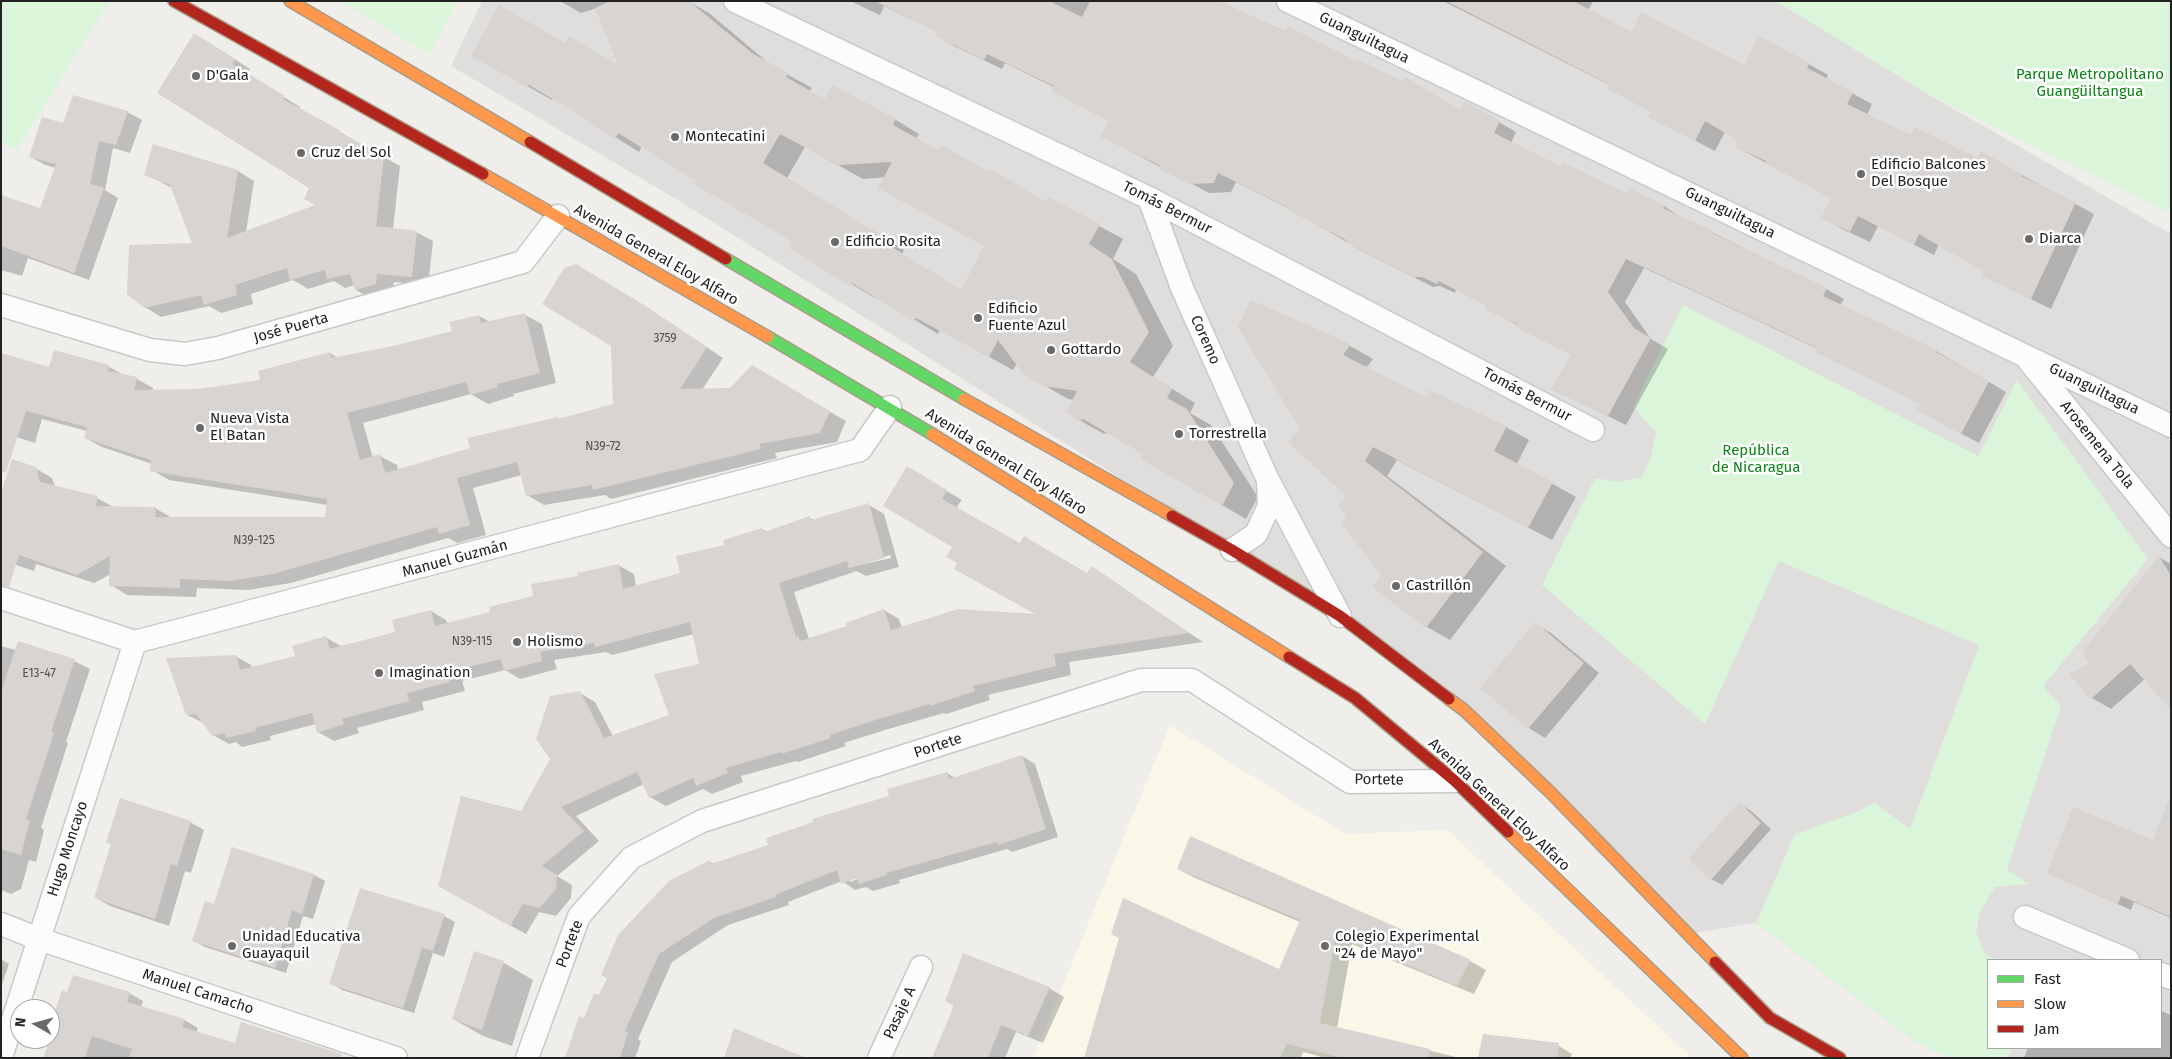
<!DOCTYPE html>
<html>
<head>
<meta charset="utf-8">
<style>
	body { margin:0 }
	#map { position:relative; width:2172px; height:1059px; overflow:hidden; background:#f0eeeb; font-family:"Fira Sans",sans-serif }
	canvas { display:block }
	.frame { position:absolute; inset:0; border:2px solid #222; pointer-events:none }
	.legend { position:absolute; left:1987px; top:959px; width:175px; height:90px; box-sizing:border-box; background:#fff; border:1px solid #a7a7a7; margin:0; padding:6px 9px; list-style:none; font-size:15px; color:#222 }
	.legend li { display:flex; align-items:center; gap:10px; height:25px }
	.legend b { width:25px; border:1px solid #a7a7a7 }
	.north { position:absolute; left:10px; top:999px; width:50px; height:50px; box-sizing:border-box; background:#fff; border:1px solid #a7a7a7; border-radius:50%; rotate:277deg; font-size:14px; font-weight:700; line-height:20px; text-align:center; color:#222 }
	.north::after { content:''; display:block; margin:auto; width:18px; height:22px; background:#6a6968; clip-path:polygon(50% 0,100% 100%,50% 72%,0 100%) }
</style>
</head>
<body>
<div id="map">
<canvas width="2172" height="1059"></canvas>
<div class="frame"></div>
<ul class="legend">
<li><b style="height:6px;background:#63d668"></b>Fast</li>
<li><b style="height:6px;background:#ff974d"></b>Slow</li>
<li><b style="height:6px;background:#b3261e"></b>Jam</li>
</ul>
<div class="north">N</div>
</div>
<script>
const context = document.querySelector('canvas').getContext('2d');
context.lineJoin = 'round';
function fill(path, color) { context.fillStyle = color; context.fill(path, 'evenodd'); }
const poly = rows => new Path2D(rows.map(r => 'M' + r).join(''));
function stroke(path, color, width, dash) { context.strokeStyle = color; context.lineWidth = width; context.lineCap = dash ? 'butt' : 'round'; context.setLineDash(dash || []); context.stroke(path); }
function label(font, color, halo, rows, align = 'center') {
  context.font = font + ' "Fira Sans",sans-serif'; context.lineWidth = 5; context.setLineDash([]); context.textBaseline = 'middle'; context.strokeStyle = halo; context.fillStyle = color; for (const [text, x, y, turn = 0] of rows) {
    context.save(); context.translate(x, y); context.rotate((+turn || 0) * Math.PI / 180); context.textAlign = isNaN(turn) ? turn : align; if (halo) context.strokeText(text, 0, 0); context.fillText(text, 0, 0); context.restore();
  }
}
fill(poly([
	[482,1,1776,1,1933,97,2171,234,2171,1058,1950,1058,1916,1042,1756,923,1687,934,1551,793,1340,616,676,199,451,66],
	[1988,960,2161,960,2161,1048,1988,1048]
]), '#dfdedc');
fill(poly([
	[1170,725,1345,834,1447,830,1692,1058,1033,1058]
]), '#f8f7e8');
fill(poly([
	[1,1,109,2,17,149,1,143],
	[340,1,458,1,429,54],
	[1776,1,2171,1,2171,213,1933,97],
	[1683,305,1978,456,2017,380,2148,559,2043,686,2061,706,2007,870,2029,884,1995,887,1980,912,1976,932,1985,954,1997,960,1988,960,1988,1048,2012,1048,2008,1058,1950,1058,1916,1042,1756,923,1795,834,1857,812,1875,803,1910,829,1979,645,1779,561,1705,724,1542,585,1595,478,1618,482,1642,477,1650,460,1656,432,1633,407]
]), '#daf5da');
fill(poly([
	[560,1,688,1,709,13,772,66,812,88,809,92,826,101,896,120,919,134,916,139,939,151,1048,203,1050,199,1123,239,1113,259,1136,274,1173,346,1153,377,1195,403,1190,413,1211,425,1258,497,1246,519,1142,459,1145,454,1108,432,1104,434,1079,420,1074,400,1068,399,1025,374,1017,363,1013,370,940,330,938,334,876,296,875,298,791,248,795,241,642,146,639,152,553,98,552,100,497,69,576,50,620,67,597,8,581,13],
	[805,147,863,179,886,177,986,246,962,291,902,254,904,250,787,178],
	[850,1,1217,1,1461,110,1465,103,1516,132,1511,143,1560,168,1627,195,1664,206,1681,217,1826,289,1844,299,1840,306,1936,351,2006,392,1979,443,1936,420,1922,404,1818,349,1644,268,1625,302,1651,339,1668,349,1626,425,1553,389,1572,355,1486,308,1488,306,1456,289,1455,293,1440,286,1433,287,1364,252,1290,209,1236,182,1231,192,1209,193,1102,136,1110,121,1054,87,1005,63,1002,69,954,46,937,36,938,32,884,6,880,15],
	[1443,1,1593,1,1588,11,1633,34,1746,67,1809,64,1828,75,1826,79,1872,104,1867,115,1911,137,1978,160,1981,153,2094,214,2051,309,1984,276,1986,272,1939,244,1934,255,1878,226,1870,242,1842,229,1823,217,1832,198,1738,148,1736,139,1725,132,1715,151,1669,127,1652,112,1628,99,1610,85],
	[211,44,250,69,247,74,300,107,299,109,400,166,393,229,416,232,433,241,428,286,394,282,392,293,372,299,356,290,355,285,345,288,334,281,308,289,293,280,251,294,253,304,221,313,209,306,161,317,145,307,194,244,172,188,146,174,154,145,238,171,254,181,246,232,318,205,311,187],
	[127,112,142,120,130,153,113,148,105,190,118,198,89,280,28,258,22,276,1,270,1,197,41,210,56,168,45,165,31,157,64,125],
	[593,275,661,317,723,358,702,390,731,389,752,367,846,421,837,442,775,453,777,458,611,499,605,495,544,505,527,495,522,475,473,488,486,535,457,543,448,538,291,583,248,590,197,588,196,597,127,595,111,585,111,574,94,583,36,564,34,571,1,560,35,468,52,478,55,487,97,498,115,508,155,508,172,518,327,518,328,505,169,480,152,470,152,464,102,447,85,438,87,431,42,419,35,443,1,432,50,369,108,366,125,376,137,379,153,388,153,391,198,390,261,381,330,353,338,358,393,347,453,332,479,316,490,322,525,315,542,324,556,383,513,394,514,396,488,404,471,394,363,423,373,458,380,456,397,465,398,470,472,449,557,418,560,419,614,405,612,345],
	[1252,302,1350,346,1373,359,1366,368,1426,398,1506,427,1529,440,1517,464,1576,497,1552,540,1397,460,1387,476,1506,566,1450,640,1427,627,1374,587,1383,575,1348,517,1348,496,1302,429],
	[908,468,962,500,956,508,1020,545,1088,575,1092,568,1203,642,1069,662,1071,675,988,695,990,700,946,714,944,713,885,730,844,743,846,746,798,762,796,761,741,776,743,782,712,794,703,789,666,806,650,797,644,784,576,816,599,841,557,876,572,885,571,898,556,916,539,912,526,934,455,895,521,813,551,759,580,693,595,702,613,736,671,716,701,665,694,634,612,655,606,652,554,660,557,669,520,679,505,670,462,681,465,691,422,702,424,710,357,728,359,733,334,741,318,732,316,724,270,736,271,740,242,747,236,742,229,744,213,735,204,723,187,715,235,656,251,665,252,668,297,657,325,637,341,646,397,633,431,611,446,620,448,624,492,613,534,597,580,577,618,565,634,574,636,587,681,574,726,546,762,529,767,532,810,518,814,520,869,505,884,514,899,567,866,576,857,571,794,592,809,639,849,626,884,610,899,619,902,628,1040,616,958,563,953,547],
	[890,555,891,558,850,567],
	[2159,557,2171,564,2171,708,2145,679,2111,709,2092,698,2091,663],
	[1535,624,1551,633,1599,673,1545,738,1529,728,1481,688],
	[1,646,16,650,74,661,90,669,66,742,68,743,41,828,44,830,36,862,29,860,21,889,11,894,1,890],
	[1022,756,1035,764,1058,837,1012,852,1007,849,899,880,900,883,873,891,866,887,855,890,842,881,788,902,789,905,728,925,672,962,638,1039,641,1041,635,1058,566,1058,585,1019,600,997,710,862,714,864,770,845,947,773,955,778],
	[862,875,863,877,850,882,850,879],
	[1739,804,1750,810,1771,829,1722,885,1711,879],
	[190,822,204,830,191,873,185,871,169,926,110,906,96,898,112,845,107,842],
	[2171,824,2171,918,2134,902,2131,910,2048,873,2153,842],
	[233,849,314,875,325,881,313,919,303,916,286,973,205,947,194,941,215,906],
	[1178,869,1470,961,1486,970,1474,994,1352,944,1337,1028,1460,1058,1325,1058,1303,1052,1301,1058,1086,1058,1280,971,1300,922,1195,878],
	[444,916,455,922,444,957,433,953,414,1013,342,990,331,983],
	[475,952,504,963,533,980,512,1046,483,1036,453,1019],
	[1,959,9,964,1,987],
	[1049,988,1064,997,1043,1043,1016,1032,1005,1058,933,1058,955,1006,946,1001],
	[129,993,143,1001,141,1007,184,1020,198,1028,196,1033,236,1045,333,1052,343,1058,44,1058,68,994],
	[2161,1011,2171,1015,2171,1058,2024,1058,2028,1048,2161,1048],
	[1556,1044,1572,1054,1570,1058,1480,1058]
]), '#0003');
fill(poly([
	[610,1,689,1,752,53,788,73,786,77,825,99,833,85,896,119,893,125,938,150,941,145,988,171,989,168,1047,202,1049,197,1100,224,1089,244,1112,259,1149,332,1130,362,1172,389,1167,398,1187,409,1234,483,1222,506,1140,459,1143,454,1083,419,1079,421,1066,412,1077,391,1043,386,1024,375,998,340,989,357,916,318,913,321,852,283,850,286,789,248,793,242,694,184,696,181,618,133,615,139,580,117,581,116,529,85,527,87,471,56,499,5,565,43,569,36,618,65,595,8],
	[780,134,838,165,892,162,878,188,984,246,961,290,879,239,881,235,763,163],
	[875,1,1049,1,1082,17,1090,1,1220,1,1286,32,1288,26,1356,61,1357,59,1403,81,1405,77,1460,109,1464,101,1500,121,1494,133,1560,166,1562,162,1627,193,1629,188,1665,205,1663,208,1713,231,1712,233,1827,288,1823,296,1937,350,1936,352,1989,381,1961,434,1917,410,1920,404,1815,352,1817,348,1626,259,1608,292,1634,328,1651,338,1608,416,1551,390,1571,355,1516,327,1517,324,1485,309,1486,306,1439,281,1437,284,1422,277,1414,277,1345,242,1346,240,1288,210,1289,208,1218,173,1214,183,1190,184,1158,168,1159,165,1101,137,1108,121,1051,91,1054,86,987,54,984,60,935,36,937,32],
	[1446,1,1573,1,1632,32,1641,12,1745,65,1758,35,1810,63,1807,68,1853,92,1847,104,1911,135,1915,127,1978,158,1981,151,2022,174,2021,176,2076,202,2031,299,1982,276,1984,272,1919,234,1914,245,1858,216,1850,232,1821,218,1831,198,1765,163,1766,161,1737,148,1735,139,1705,121,1695,141,1648,117,1651,111,1607,89,1609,84],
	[194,33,235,59,232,64,285,96,283,99,341,131,340,133,384,155,376,226,417,231,412,277,377,274,376,284,355,290,350,274,327,279,325,270,290,280,287,268,235,285,237,295,204,305,201,295,144,308,127,294,129,245,192,243,170,185,144,175,153,144,238,170,227,238,315,205,304,199,309,188,157,93],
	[73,95,128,111,116,145,99,141,90,184,104,188,74,273,1,246,1,195,40,208,56,164,29,157,42,117,63,123],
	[576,264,644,305,707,347,680,389,730,388,752,365,830,411,820,433,759,444,761,449,593,490,592,485,526,496,517,462,457,478,470,525,439,534,437,527,273,574,231,581,180,579,180,588,109,586,110,556,77,575,19,555,9,587,1,585,1,493,12,459,36,467,40,482,98,496,96,506,156,507,155,517,325,517,327,499,150,471,151,460,84,438,87,427,26,411,6,472,1,472,1,353,49,367,54,350,109,365,108,371,137,377,134,390,198,389,260,380,258,371,330,352,331,358,393,346,452,331,449,322,479,315,481,323,525,313,540,373,497,384,498,387,470,395,466,382,347,413,360,460,380,454,385,473,470,448,467,438,558,417,558,419,613,404,611,346,542,304,564,268],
	[1251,300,1351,344,1343,355,1426,397,1429,390,1507,426,1494,451,1553,482,1528,528,1373,447,1365,461,1483,552,1426,628,1372,587,1381,575,1341,523,1346,517,1338,505,1346,496,1288,442,1300,429,1238,327],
	[907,466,947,490,942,499,1020,543,1024,536,1087,573,1092,566,1189,633,1054,654,1056,666,973,686,975,691,930,706,929,704,869,722,830,735,831,738,781,754,781,752,726,768,728,773,696,786,693,778,649,798,637,772,561,807,584,831,542,866,557,875,556,889,540,908,523,904,510,926,438,886,461,796,521,811,550,759,536,739,550,696,580,691,604,738,669,715,654,674,699,664,690,622,595,647,594,643,540,652,542,661,504,671,501,659,447,672,450,682,407,693,409,701,342,719,344,724,317,733,312,713,255,728,256,731,226,738,225,733,212,736,196,714,186,715,166,658,236,655,240,670,295,656,292,646,326,636,330,649,395,632,392,620,431,610,435,626,490,612,489,607,533,596,531,584,578,576,577,573,619,564,623,589,680,573,676,556,724,545,723,540,762,528,764,532,810,516,811,520,869,503,884,558,849,568,847,561,779,583,796,637,798,636,800,641,847,626,846,623,884,609,891,630,958,609,1035,614,954,569,957,563,946,557,952,547,883,506],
	[2159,556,2171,576,2171,710,2130,664,2091,699,2069,674,2089,663,2083,651],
	[1535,622,1584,663,1528,729,1480,688],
	[18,641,75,659,51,732,54,733,26,819,30,820,21,855,1,849,1,692],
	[1022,755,1046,829,998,845,997,842,886,873,887,875,859,884,857,878,841,884,837,870,775,895,776,897,714,918,659,954,625,1031,628,1032,620,1058,565,1058,579,1016,584,1018,594,993,599,995,607,978,601,975,618,935,669,881,710,860,711,864,768,845,766,838,813,822,812,819,889,796,887,789,947,772,949,779],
	[120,798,191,821,177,866,171,864,155,919,94,898,111,844,106,843],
	[2169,798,2171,798,2171,917,2121,896,2118,904,2047,873,2073,807,2153,840],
	[1739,802,1761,823,1711,880,1688,859],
	[1190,836,1471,960,1457,986,1336,935,1320,1023,1430,1049,1429,1058,1343,1058,1287,1044,1280,1058,1084,1058,1119,938,1111,934,1123,898,1279,969,1300,920,1177,869],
	[232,847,314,874,302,914,292,910,275,968,192,941,205,901,214,904],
	[360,888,445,914,433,951,422,948,403,1008,329,984],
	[474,951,504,961,482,1030,452,1019],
	[963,953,1050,987,1028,1036,1001,1025,988,1058,932,1058,954,1005,945,1001],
	[73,975,130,992,127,1002,185,1019,182,1027,235,1043,241,1022,342,1054,341,1058,129,1058,132,1049,92,1036,85,1058,43,1058,50,1039,54,1024,51,1023,62,990,67,992],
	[734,1028,804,1057,803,1058,724,1058],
	[1483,1034,1559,1043,1558,1058,1478,1058]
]), '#d7d4d2');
const street = poly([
	[735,1,1149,198,1593,430],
	[1288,1,2171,426],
	[1149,198,1182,288,1268,480,1340,616],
	[1,305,150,350,185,354,218,348,523,262,558,216],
	[2029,361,2171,536],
	[1232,550,1256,534,1269,506,1268,481],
	[1,598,135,642,860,450,890,407],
	[2025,917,2128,960],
	[1,924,39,939,396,1058],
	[2161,974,2171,978],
	[1,1057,135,642],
	[527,1058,579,916,631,858,702,821,1141,680,1192,680,1350,782,1455,781],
	[879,1058,921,967]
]);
const fast = poly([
	[726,259,964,399],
	[768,337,932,434]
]);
const slow = poly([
	[290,1,530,142],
	[483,174,768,337],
	[964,399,1172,516],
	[932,434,1289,657],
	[1449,699,1464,710,1551,793,1715,962],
	[1508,832,1742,1058]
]);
const jam = poly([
	[174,1,483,174],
	[530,142,726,259],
	[1172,516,1232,550,1340,616,1449,699],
	[1289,657,1355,698,1455,781,1508,832],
	[1715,962,1770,1018,1840,1058]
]);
stroke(street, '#c9c8c7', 25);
stroke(fast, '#a79c86', 14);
stroke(slow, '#a79c86', 14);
stroke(jam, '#a79c86', 14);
stroke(street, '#fdfcfc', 22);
stroke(fast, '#63d668', 11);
stroke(slow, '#ff974d', 11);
stroke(jam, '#b3261e', 11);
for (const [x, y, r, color] of [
	[196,76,5,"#6a6968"],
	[675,137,5,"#6a6968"],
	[301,153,5,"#6a6968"],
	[1861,174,5,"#6a6968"],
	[2029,239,5,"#6a6968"],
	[835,242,5,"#6a6968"],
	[978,318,5,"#6a6968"],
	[1051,350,5,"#6a6968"],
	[200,428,5,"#6a6968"],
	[1179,434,5,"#6a6968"],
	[1396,586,5,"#6a6968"],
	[517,642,5,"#6a6968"],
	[379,673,5,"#6a6968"],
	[232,946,5,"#6a6968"],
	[1325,946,5,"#6a6968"]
]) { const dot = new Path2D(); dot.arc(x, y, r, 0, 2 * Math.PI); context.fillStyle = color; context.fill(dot); stroke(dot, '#fff', 2); }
label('12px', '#4f4e4e', null, [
	["3759",665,339],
	["N39-72",603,447],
	["N39-125",254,541],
	["N39-115",472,642],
	["E13-47",39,674]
]);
label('15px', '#222', '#fff', [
	["Guanguiltagua",1364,38,26],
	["Tomás Bermur",1167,208,27],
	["Guanguiltagua",1730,213,26],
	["Avenida General Eloy Alfaro",656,255,30],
	["José Puerta",291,328,-16],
	["Coremo",1205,340,66],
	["Guanguiltagua",2094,389,26],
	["Tomás Bermur",1527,395,28],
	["Arosemena Tola",2097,445,51],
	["Avenida General Eloy Alfaro",1006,462,32],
	["Manuel Guzmán",455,559,-15],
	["Portete",938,746,-18],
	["Portete",1379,780,1],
	["Avenida General Eloy Alfaro",1499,805,43],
	["Hugo Moncayo",68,849,-72],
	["Portete",570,944,-69],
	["Manuel Camacho",198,992,18],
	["Pasaje A",900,1013,-65]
]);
label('15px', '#0c8416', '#fff', [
	["Parque Metropolitano",2090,75],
	["Guangüiltangua",2090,92],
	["República",1756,451],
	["de Nicaragua",1756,468]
]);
label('15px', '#222', '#fff', [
	["D'Gala",206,76],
	["Montecatini",685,137],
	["Cruz del Sol",311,153],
	["Edificio Balcones",1871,165],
	["Del Bosque",1871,182],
	["Diarca",2039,239],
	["Edificio Rosita",845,242],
	["Edificio",988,309],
	["Fuente Azul",988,326],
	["Gottardo",1061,350],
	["Nueva Vista",210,419],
	["El Batan",210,436],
	["Torrestrella",1189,434],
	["Castrillón",1406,586],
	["Holismo",527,642],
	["Imagination",389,673],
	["Unidad Educativa",242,937],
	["Guayaquil",242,954],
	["Colegio Experimental",1335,937],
	["\"24 de Mayo\"",1335,954]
], 'left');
</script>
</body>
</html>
